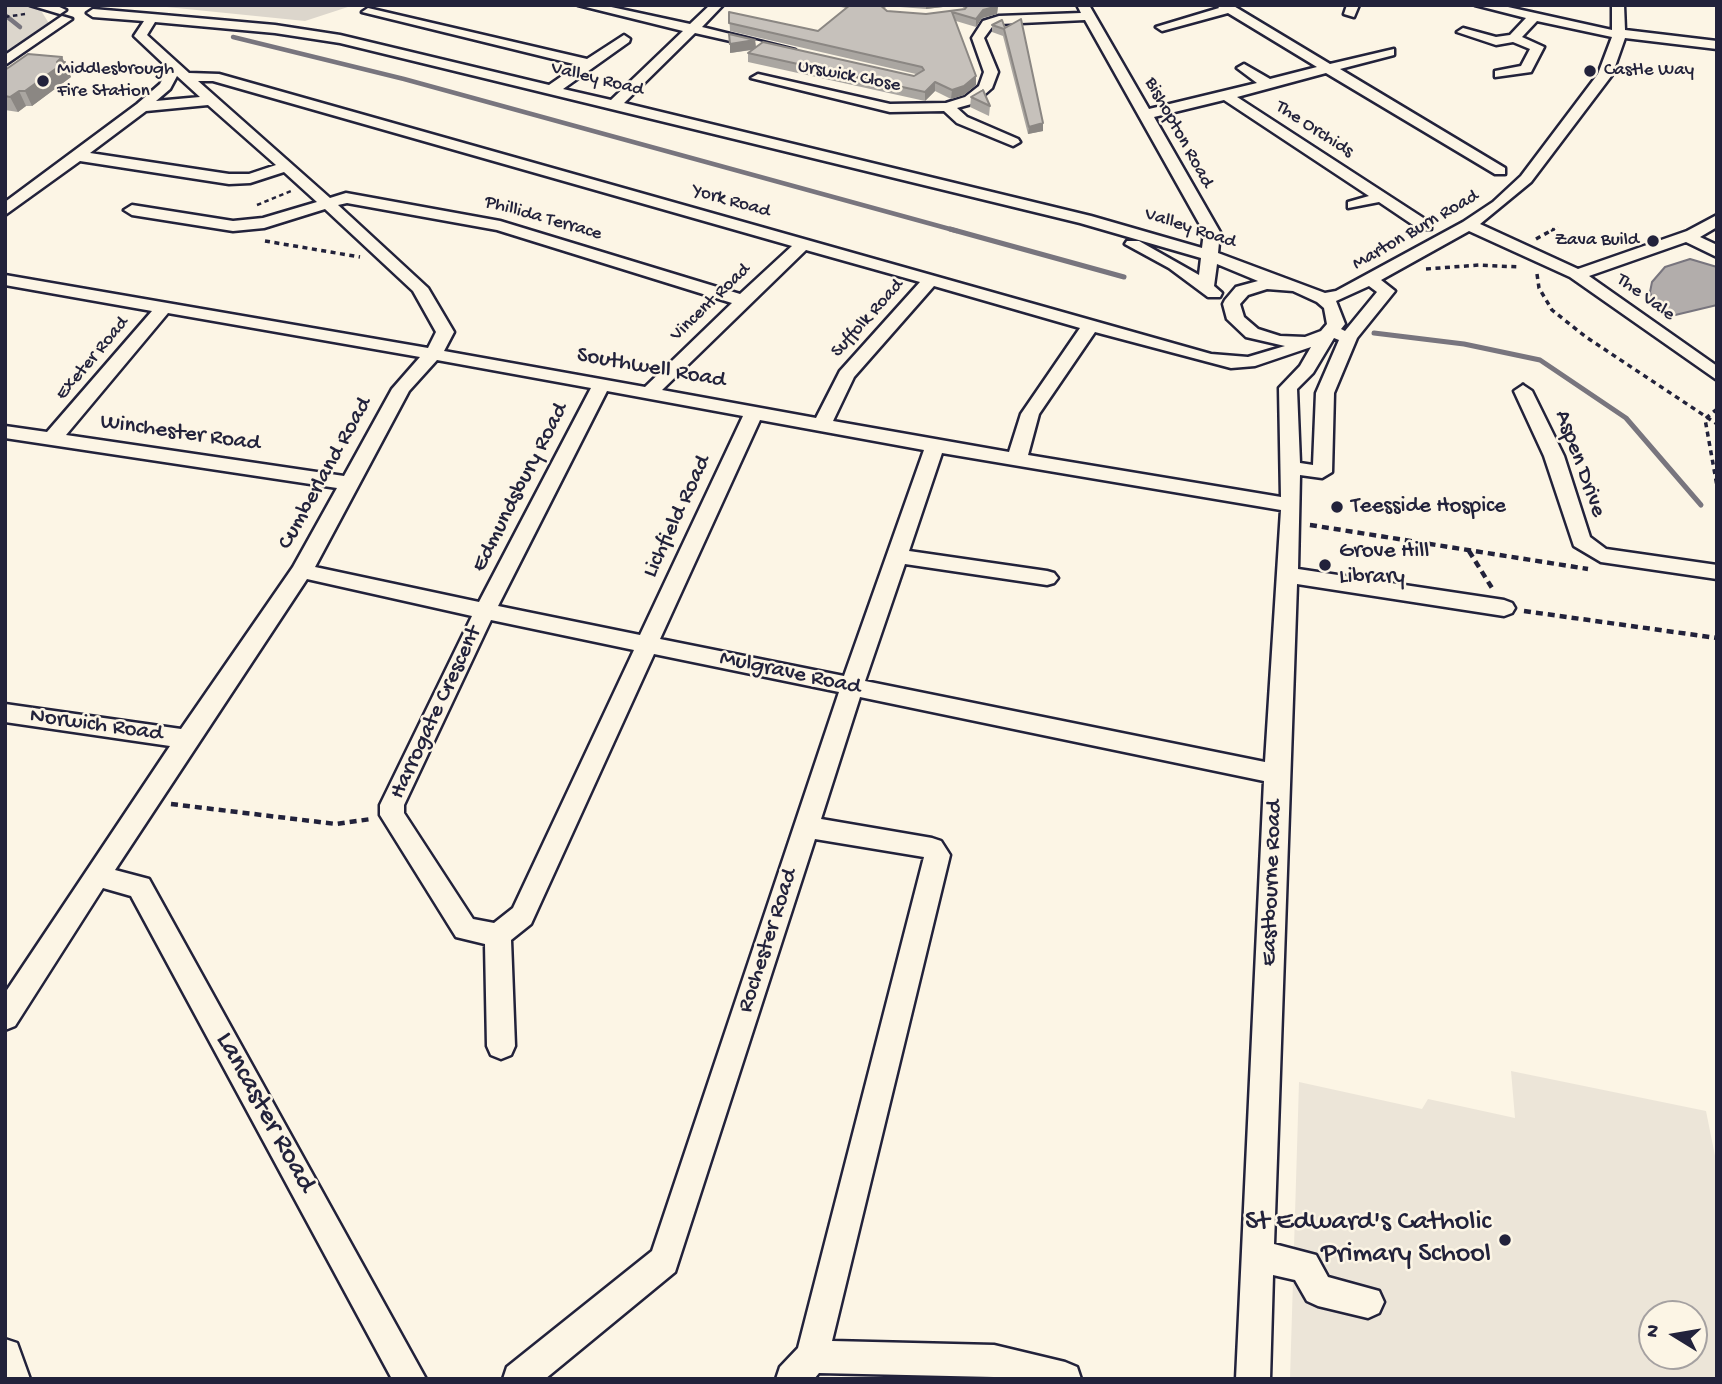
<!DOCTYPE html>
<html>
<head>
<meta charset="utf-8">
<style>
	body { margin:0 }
	#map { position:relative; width:1722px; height:1384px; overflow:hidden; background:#fcf5e5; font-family:"Gochi Hand",sans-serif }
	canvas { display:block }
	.frame { position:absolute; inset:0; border:7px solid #22223b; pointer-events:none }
	.north { position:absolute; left:1638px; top:1300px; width:70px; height:70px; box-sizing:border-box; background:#fcf5e5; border:2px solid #a5a1a1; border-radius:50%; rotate:281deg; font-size:19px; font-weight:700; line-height:28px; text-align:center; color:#22223b }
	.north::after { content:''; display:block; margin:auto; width:24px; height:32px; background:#22223b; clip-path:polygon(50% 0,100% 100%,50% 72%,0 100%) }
</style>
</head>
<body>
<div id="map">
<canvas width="1722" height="1384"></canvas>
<div class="frame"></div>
<div class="north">N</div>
</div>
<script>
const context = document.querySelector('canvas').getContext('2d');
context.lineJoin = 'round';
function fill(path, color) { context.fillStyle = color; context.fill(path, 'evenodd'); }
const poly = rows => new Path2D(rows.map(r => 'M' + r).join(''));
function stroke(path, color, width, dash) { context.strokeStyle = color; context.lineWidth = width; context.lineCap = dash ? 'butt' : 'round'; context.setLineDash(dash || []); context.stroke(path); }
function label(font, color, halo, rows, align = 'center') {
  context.font = font + ' "Gochi Hand",sans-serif'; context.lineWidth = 5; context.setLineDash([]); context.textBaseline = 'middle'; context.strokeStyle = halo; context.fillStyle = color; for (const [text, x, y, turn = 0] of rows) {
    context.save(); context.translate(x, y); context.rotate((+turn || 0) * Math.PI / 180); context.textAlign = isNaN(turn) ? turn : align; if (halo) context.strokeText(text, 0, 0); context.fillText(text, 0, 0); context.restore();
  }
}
fill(poly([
	[1511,1071,1706,1111,1717,1166,1717,1379,1290,1379,1299,1082,1422,1109,1428,1099,1515,1118],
	[1652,1314,1694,1314,1694,1356,1652,1356]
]), '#ece5d8');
fill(poly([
	[5,5,30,5,40,9,50,25,5,56],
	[147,5,354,5,305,21]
]), '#dcd6cc');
const water = poly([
	[1690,259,1717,267,1717,305,1671,316,1661,313,1654,305,1650,292,1652,282,1665,267,1690,259]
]);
fill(water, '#b2adab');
stroke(water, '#78757e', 2);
stroke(poly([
	[5,15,20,27],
	[233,37,404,79,957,231]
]), '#78757e', 4.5);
stroke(poly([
	[950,229,1124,277],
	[1374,333,1464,344,1540,360,1626,418,1701,505]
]), '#78757e', 5);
const minor = poly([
	[30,5,55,5,66,10,60,14,30,5],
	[578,5,602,5,690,24,710,5,723,5,702,27,795,50,788,54,695,33,624,103,1091,216,1202,248,1204,232,1085,20,1000,24,992,27,984,38,998,72,992,88,975,103,957,108,967,117,1018,139,1020,142,1013,146,957,123,944,111,890,112,751,78,758,74,890,104,946,103,965,97,979,86,984,72,972,38,983,21,999,16,1081,13,1077,5,1089,5,1149,109,1257,83,1237,68,1244,64,1270,79,1317,67,1228,13,1162,31,1156,27,1219,8,1217,5,1232,5,1330,64,1394,49,1394,55,1340,69,1505,168,1505,174,1495,174,1326,73,1237,97,1431,223,1431,229,1419,229,1379,202,1348,208,1348,202,1369,196,1224,100,1154,117,1220,232,1218,253,1325,293,1336,291,1463,222,1493,202,1521,176,1598,74,1612,37,1537,21,1522,37,1544,47,1531,72,1495,77,1495,71,1521,66,1530,49,1513,42,1496,45,1457,32,1463,28,1496,37,1510,35,1526,18,1475,5,1499,5,1612,30,1612,5,1624,5,1625,30,1717,41,1717,49,1625,38,1612,75,1531,182,1480,224,1578,269,1687,231,1717,215,1717,227,1700,237,1717,245,1717,257,1686,242,1589,276,1717,366,1717,380,1570,277,1469,231,1381,280,1395,291,1357,338,1334,393,1332,472,1322,478,1300,475,1298,569,1504,600,1512,603,1515,608,1512,613,1504,616,1297,584,1274,1244,1316,1255,1328,1277,1379,1291,1384,1302,1379,1313,1368,1318,1318,1306,1307,1301,1295,1280,1273,1275,1270,1379,1236,1379,1264,781,860,697,821,819,932,838,941,841,950,855,832,1341,994,1345,1065,1362,1077,1367,1081,1379,819,1373,814,1379,776,1379,780,1367,798,1348,924,857,815,839,675,1272,545,1379,503,1379,507,1367,652,1251,839,692,654,654,531,924,511,940,515,1046,511,1055,501,1059,491,1055,487,1046,485,944,456,937,380,815,380,805,472,616,307,579,115,870,149,879,426,1379,392,1379,131,896,103,888,15,1026,5,1030,5,993,170,746,5,722,5,704,181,729,293,567,337,488,5,438,5,426,47,432,152,311,5,285,5,275,428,348,436,332,413,291,325,209,264,228,233,231,132,215,124,210,132,205,233,221,263,218,317,202,284,172,250,183,229,184,80,161,5,215,5,202,137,104,160,84,168,68,134,36,144,21,93,17,87,13,93,9,152,14,275,25,340,35,549,85,578,65,362,12,368,8,587,59,624,35,630,39,629,42,563,89,611,100,683,31,578,5],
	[155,22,275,33,340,43,1080,223,1201,258,1199,275,1139,241,1127,241,1125,244,1169,268,1208,297,1220,297,1222,293,1214,286,1217,264,1258,281,1236,287,1225,300,1223,304,1227,319,1246,337,1285,346,1248,357,1211,354,219,74,189,73,147,35,155,22],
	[177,76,200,97,156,101,170,89,177,76],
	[198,81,213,81,792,246,740,294,500,221,346,193,330,198,198,81],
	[208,105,276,165,249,174,229,174,90,153,146,111,208,105],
	[347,203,497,230,732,303,645,387,444,351,454,332,428,288,338,205,347,203],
	[806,250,920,282,840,371,816,418,662,390,806,250],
	[934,286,1080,328,1021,414,1009,452,833,421,854,377,934,286],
	[1369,286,1377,292,1345,331,1341,329,1345,324,1336,301,1369,286],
	[1267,289,1293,291,1317,302,1324,308,1327,324,1321,331,1305,337,1280,336,1258,329,1244,317,1240,304,1248,295,1267,289],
	[168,313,420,357,392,389,344,476,66,435,168,313],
	[1095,332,1231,368,1255,366,1311,347,1300,366,1279,388,1281,497,1028,455,1039,414,1095,332],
	[1334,338,1339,340,1316,393,1313,465,1300,463,1297,389,1313,373,1334,338],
	[437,360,591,388,479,602,315,567,409,391,437,360],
	[607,391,743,416,640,635,498,606,607,391],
	[760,420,924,450,844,676,660,639,760,420],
	[942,453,1281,510,1265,762,865,681,905,564,1047,585,1054,583,1058,578,1054,573,1047,571,909,551,942,453],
	[491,620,634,650,513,908,494,923,473,919,404,813,404,805,491,620],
	[1347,5,1359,5,1354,17,1344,14,1347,5],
	[62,16,72,19,5,65,5,55,62,16],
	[1523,385,1532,391,1564,456,1590,537,1606,549,1717,565,1717,579,1601,562,1574,546,1544,456,1514,391,1523,385],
	[5,1339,17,1343,30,1379,5,1379,5,1339]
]);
stroke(minor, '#22223b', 5);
stroke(poly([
	[5,17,25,14],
	[257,205,291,191],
	[1551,231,1558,227]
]), '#22223b', 2.5, [4.5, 3.5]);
stroke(poly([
	[1536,239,1554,229],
	[265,241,360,257],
	[1426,269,1479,265,1519,267],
	[1537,274,1539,288,1552,310,1586,337,1717,424],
	[1717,409,1705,419,1717,486],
	[1310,525,1313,525]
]), '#22223b', 3.5, [5, 4.5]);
stroke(poly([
	[1310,525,1588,569],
	[1469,551,1492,588],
	[1524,611,1717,638],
	[171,804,336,824,371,819]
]), '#22223b', 4.5, [7, 5]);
fill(minor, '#fcf5e5');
fill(poly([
	[831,5,997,5,998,6,997,14,982,18,976,27,956,21,976,85,964,95,951,99,935,91,925,101,748,62,748,53,752,50,730,53,755,40,756,47,914,76,916,74,730,31,729,12,818,31,846,8],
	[960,5,965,9,926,14,887,11,884,9,887,6,926,9],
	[1002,20,1043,123,1043,131,1028,134,1003,36,992,32,992,25],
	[62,57,71,77,32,106,26,106,18,112,5,110,5,70],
	[971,97,990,106,989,116,970,107]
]), '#aaa6a1');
fill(poly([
	[926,5,960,5,926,9],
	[998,6,997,14,982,18,976,27,976,19,983,10],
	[755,40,756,49,730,53,730,44],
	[62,57,71,77,32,106,25,91],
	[976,76,976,85,964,95,951,99,952,90],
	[935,82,935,91,925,101,925,92],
	[19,91,26,106,18,112,10,97],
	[1043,123,1043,131,1028,134,1029,127]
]), '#8b8783');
const building = poly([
	[850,5,880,5,887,11,926,14,965,9,968,5,998,6,983,10,976,19,952,12,976,76,964,86,952,90,935,82,925,92,748,53,763,42,914,76,924,70,922,67,729,23,729,12,818,31,850,5],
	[1021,19,1043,123,1029,127,1004,29,992,25,1002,20,1005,28,1021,19],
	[729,34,755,40,730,44,729,34],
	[28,54,62,57,57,62,65,62,25,91,19,91,10,97,5,96,5,70,28,54],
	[983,90,990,106,971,97,983,90]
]);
fill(building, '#c6c1bb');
stroke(building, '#8b8783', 2);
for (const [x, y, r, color] of [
	[1590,71,7,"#22223b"],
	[43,81,7,"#22223b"],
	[1653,241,7,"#22223b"],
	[1337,507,7,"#22223b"],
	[1325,565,7,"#22223b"],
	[1505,1240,7,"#22223b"]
]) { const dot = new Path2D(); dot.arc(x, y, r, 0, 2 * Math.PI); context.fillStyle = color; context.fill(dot); stroke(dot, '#fcf5e5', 2.5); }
label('19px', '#22223b', '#fcf5e5', [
	["Middlesbrough",57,70],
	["Fire Station",57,92],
	["Castle Way",1604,71],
	["Zava Build",1639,241,"right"]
], 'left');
label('19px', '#22223b', '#fcf5e5', [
	["Urswick Close",849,77,11],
	["Valley Road",597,80,14],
	["The Orchids",1314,130,33],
	["Bishopton Road",1178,133,61],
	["York Road",731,202,16],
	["Phillida Terrace",543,219,16],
	["Valley Road",1190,229,18],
	["Marton Burn Road",1416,231,-30],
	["The Vale",1645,298,36],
	["Vincent Road",711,303,-44],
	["Suffolk Road",868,319,-48],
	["Exeter Road",93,359,-50]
]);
label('23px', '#22223b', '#fcf5e5', [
	["Southwell Road",651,369,10],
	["Winchester Road",180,434,8],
	["Aspen Drive",1579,464,70],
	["Cumberland Road",326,474,-61],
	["Edmundsbury Road",521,488,-63],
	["Lichfield Road",678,517,-65],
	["Mulgrave Road",790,674,12],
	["Harrogate Crescent",437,713,-65],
	["Norwich Road",96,726,8],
	["Eastbourne Road",1273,883,-88],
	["Rochester Road",769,941,-72]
]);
label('23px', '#22223b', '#fcf5e5', [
	["Teesside Hospice",1351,507],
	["Grove Hill",1339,552],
	["Library",1339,578]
], 'left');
label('28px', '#22223b', '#fcf5e5', [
	["Lancaster Road",264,1113,61]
]);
label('28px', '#22223b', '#fcf5e5', [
	["St Edward's Catholic",1491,1224],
	["Primary School",1491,1256]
], 'right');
</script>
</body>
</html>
